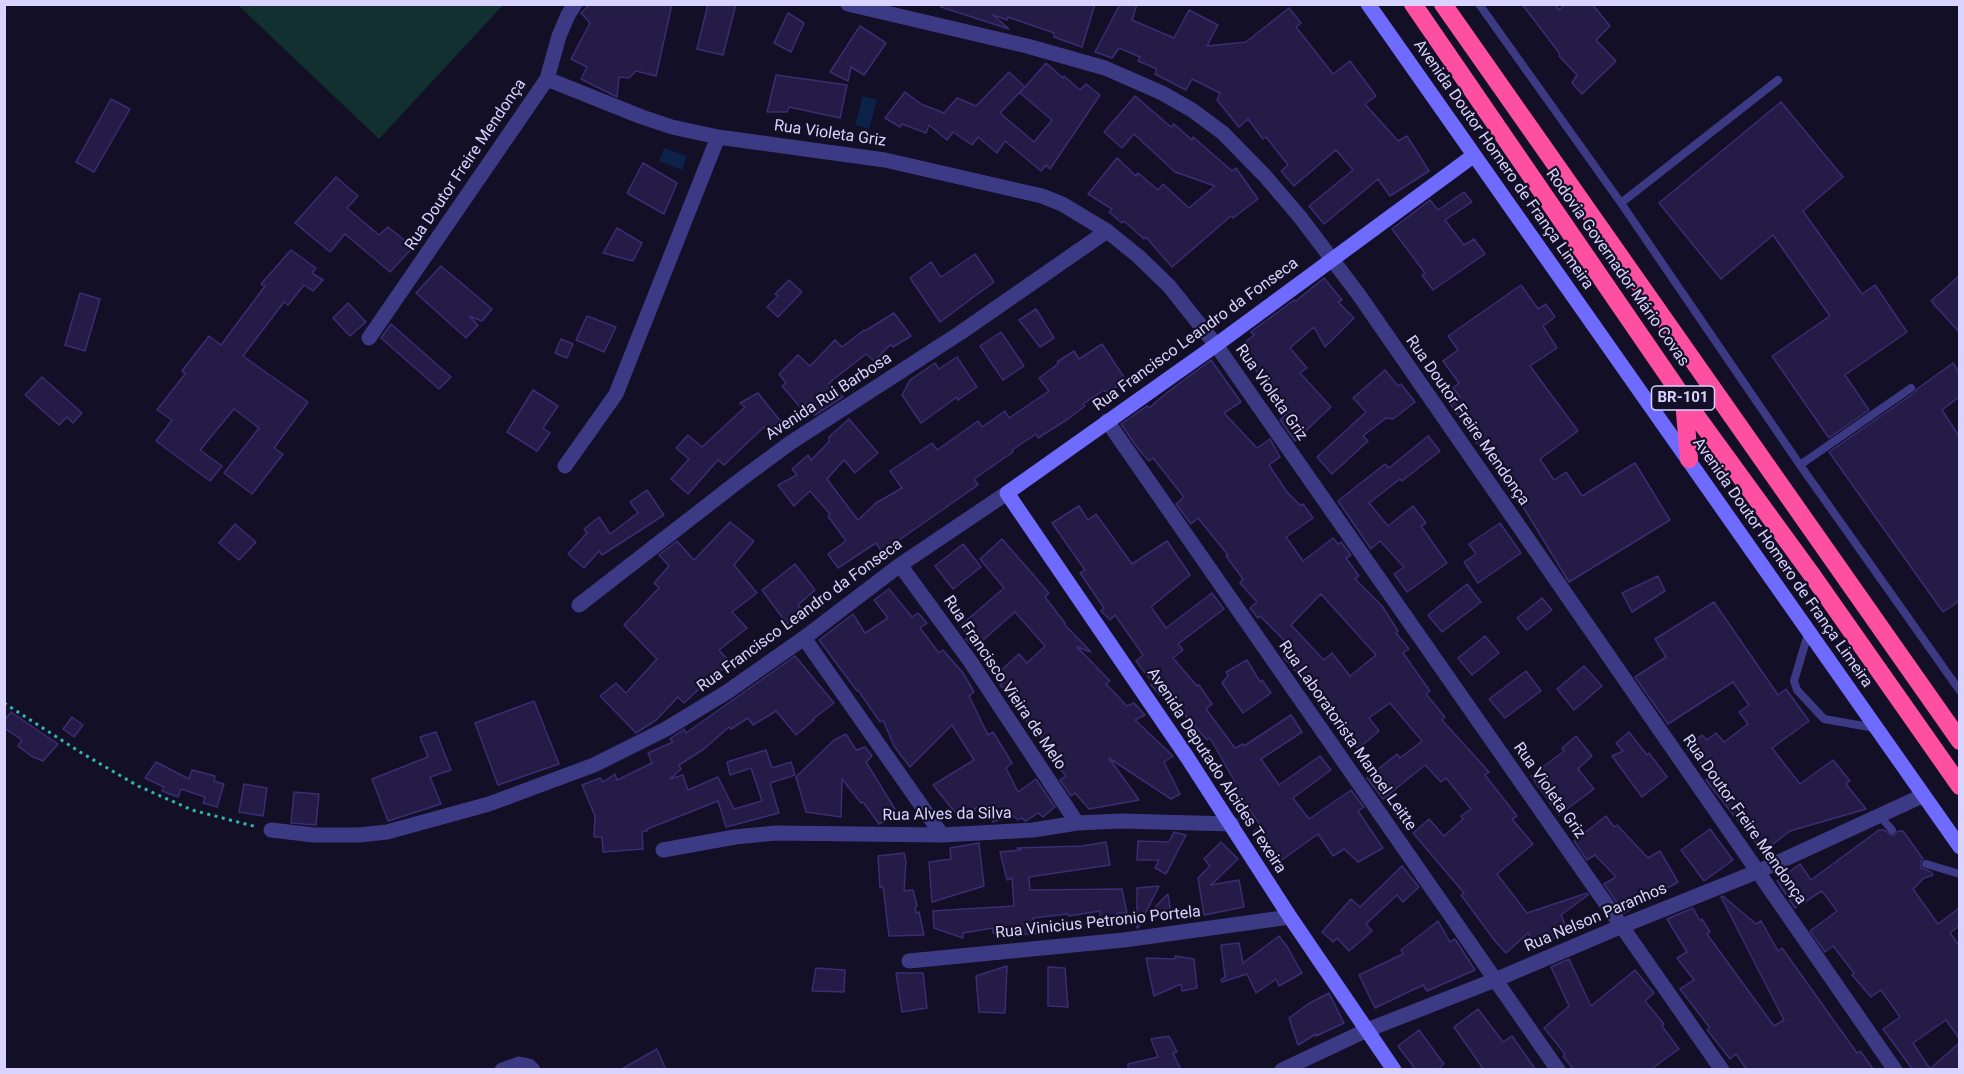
<!DOCTYPE html>
<html>
<head>
<meta charset="utf-8">
<style>
	body { margin:0 }
	#map { position:relative; width:1964px; height:1074px; overflow:hidden; background:#130f26; font-family:Roboto,sans-serif }
	canvas { display:block }
	.frame { position:absolute; inset:0; border:6px solid #d9d4ff; pointer-events:none }
</style>
</head>
<body>
<div id="map">
<canvas width="1964" height="1074"></canvas>
<div class="frame"></div>
</div>
<script>
const context = document.querySelector('canvas').getContext('2d');
context.lineJoin = 'round';
function fill(path, color) { context.fillStyle = color; context.fill(path, 'evenodd'); }
const poly = rows => new Path2D(rows.map(r => 'M' + r).join(''));
function stroke(path, color, width, dash) { context.strokeStyle = color; context.lineWidth = width; context.lineCap = dash ? 'butt' : 'round'; context.setLineDash(dash || []); context.stroke(path); }
function label(font, color, halo, rows, align = 'center') {
  context.font = font + ' Roboto,sans-serif'; context.lineWidth = 4.5; context.setLineDash([]); context.textBaseline = 'middle'; context.strokeStyle = halo; context.fillStyle = color; for (const [text, x, y, turn = 0] of rows) {
    context.save(); context.translate(x, y); context.rotate((+turn || 0) * Math.PI / 180); context.textAlign = isNaN(turn) ? turn : align; if (halo) context.strokeText(text, 0, 0); context.fillText(text, 0, 0); context.restore();
  }
}
fill(poly([
	[238,5,503,5,379,139]
]), '#12302f');
fill(poly([
	[863,96,877,100,869,129,855,125],
	[664,148,687,156,682,170,659,161]
]), '#0c2248');
const building = poly([
	[590,4,672,4,656,76,636,71,629,78,619,77,617,97,581,79,587,67,571,59,590,23,581,13,590,4],
	[708,4,736,4,723,55,697,49,708,4],
	[941,4,1095,4,1082,47,1054,37,1054,33,1008,17,1007,20,993,15,1009,29,941,7,941,4],
	[1120,4,1137,4,1132,20,1174,38,1189,10,1218,25,1207,46,1246,42,1289,8,1301,23,1296,27,1333,74,1350,61,1376,96,1365,104,1398,141,1407,136,1429,171,1390,196,1378,179,1324,224,1309,206,1353,170,1336,150,1294,186,1281,171,1288,165,1266,137,1263,139,1248,119,1239,127,1217,100,1220,93,1192,79,1186,90,1155,74,1157,69,1138,61,1140,57,1119,48,1112,58,1095,52,1120,4],
	[1522,4,1555,4,1559,10,1566,4,1592,4,1610,26,1596,40,1616,61,1582,94,1572,83,1577,75,1559,56,1560,54,1522,4],
	[788,13,804,23,791,52,774,43,788,13],
	[860,26,886,43,864,75,851,67,848,81,830,72,860,26],
	[1046,63,1063,78,1064,76,1080,90,1086,84,1100,95,1050,169,1046,165,1041,171,1005,141,997,153,978,137,972,145,953,132,947,140,929,125,926,133,902,124,900,127,885,118,905,92,921,104,944,113,957,98,976,106,1009,72,1025,87,1046,63],
	[1025,87,1020,93,1052,120,1034,142,1000,113,1025,87],
	[776,75,847,85,840,118,789,107,787,112,767,112,776,75],
	[1135,96,1171,127,1174,124,1192,140,1193,137,1232,171,1236,168,1258,199,1233,218,1231,216,1172,267,1146,237,1144,239,1124,221,1122,223,1109,212,1112,209,1088,194,1117,158,1136,176,1138,173,1158,190,1163,184,1189,208,1215,186,1175,172,1134,134,1122,148,1104,132,1135,96],
	[111,99,130,109,94,172,76,162,111,99],
	[1781,102,1843,177,1803,211,1862,294,1875,285,1907,332,1845,375,1869,410,1829,438,1772,356,1830,316,1773,235,1721,279,1659,203,1781,102],
	[643,163,677,183,664,214,627,193,643,163],
	[336,177,358,196,347,208,379,235,388,227,413,247,390,272,345,234,330,252,295,223,336,177],
	[1464,192,1472,202,1445,220,1464,245,1474,239,1485,254,1433,290,1422,275,1425,273,1392,229,1430,200,1438,210,1464,192],
	[617,228,642,243,633,261,603,253,617,228],
	[291,250,316,268,312,273,323,280,313,291,304,285,288,305,284,302,243,356,308,402,274,448,283,454,252,494,224,473,259,428,234,409,200,450,222,466,210,481,156,441,172,420,157,410,185,374,182,371,209,336,221,345,265,286,261,284,291,250],
	[975,254,994,282,940,322,910,278,931,262,941,277,975,254],
	[441,266,492,309,482,321,469,316,478,325,466,338,416,293,441,266],
	[1959,276,1959,332,1931,301,1959,276],
	[1324,278,1342,300,1338,302,1354,318,1325,347,1314,327,1290,348,1307,368,1300,373,1331,407,1295,441,1280,420,1289,412,1238,348,1254,335,1251,332,1252,331,1294,300,1296,301,1324,278],
	[789,280,802,292,778,317,767,307,778,296,775,294,789,280],
	[1521,285,1538,309,1546,304,1555,317,1543,326,1557,348,1530,366,1578,431,1540,459,1554,480,1566,472,1582,496,1635,463,1670,520,1569,582,1511,487,1508,489,1451,405,1460,397,1453,388,1459,383,1443,361,1458,350,1448,336,1521,285],
	[80,293,100,299,85,351,65,345,80,293],
	[348,303,366,322,350,336,333,318,348,303],
	[1036,309,1054,338,1040,347,1019,320,1036,309],
	[894,313,911,336,893,347,891,344,874,361,866,354,829,383,843,397,815,415,805,404,800,407,782,386,786,383,779,374,798,355,810,366,835,340,842,347,864,330,865,331,894,313],
	[587,316,616,327,604,352,576,340,587,316],
	[391,324,451,377,439,389,381,338,391,324],
	[1001,332,1024,366,1003,380,980,346,1001,332],
	[561,339,573,344,567,358,555,353,561,339],
	[1102,344,1126,380,1107,394,1104,390,1083,404,1085,406,1068,419,1038,438,1036,434,1012,450,1013,452,974,479,978,485,882,552,876,543,838,568,828,554,846,541,828,516,830,514,810,491,794,506,778,485,797,475,792,469,808,455,811,460,829,442,829,437,849,419,878,453,855,473,844,460,827,479,858,520,876,503,902,488,890,471,932,443,937,450,978,421,982,427,1005,411,1009,418,1049,391,1039,378,1058,364,1057,362,1074,351,1079,359,1102,344],
	[957,357,977,387,958,400,957,397,921,423,902,395,910,380,935,363,939,369,957,357],
	[1211,360,1241,402,1224,413,1257,448,1270,439,1280,457,1269,465,1287,492,1300,505,1303,504,1313,518,1286,537,1303,561,1333,538,1338,544,1341,542,1351,555,1346,558,1359,576,1355,579,1382,606,1398,631,1396,633,1409,649,1403,653,1430,691,1426,694,1445,717,1442,720,1489,772,1485,775,1517,816,1512,819,1533,844,1497,874,1527,913,1587,893,1588,895,1561,915,1569,933,1536,945,1528,933,1506,953,1495,941,1461,895,1464,893,1413,833,1429,819,1444,836,1463,819,1461,816,1471,809,1446,778,1441,782,1425,765,1383,799,1367,778,1397,754,1400,758,1422,741,1390,703,1369,718,1379,731,1358,749,1333,718,1331,719,1323,711,1314,698,1318,695,1300,674,1299,675,1284,658,1293,649,1260,616,1258,618,1250,608,1257,602,1240,583,1243,579,1226,556,1228,555,1198,518,1191,524,1176,504,1184,497,1153,458,1149,461,1139,450,1121,424,1147,406,1149,408,1169,391,1211,360],
	[1321,594,1376,655,1350,676,1332,653,1324,660,1291,625,1321,594],
	[1953,363,1959,373,1959,397,1942,410,1959,436,1959,601,1943,612,1829,452,1914,393,1917,389,1953,363],
	[1385,370,1398,386,1401,384,1415,402,1393,419,1386,418,1363,436,1368,441,1332,474,1317,457,1366,412,1353,398,1385,370],
	[42,377,82,413,73,423,67,417,59,425,25,395,42,377],
	[533,390,558,406,543,428,550,433,537,451,507,432,533,390],
	[758,393,782,423,771,434,764,427,724,465,718,460,688,494,671,479,689,459,676,448,688,435,702,447,745,407,740,403,758,393],
	[1428,436,1440,451,1402,481,1400,479,1369,503,1388,526,1413,506,1426,523,1421,526,1447,563,1407,592,1394,574,1404,567,1380,541,1371,549,1338,501,1385,464,1389,468,1428,436],
	[647,490,664,515,602,555,599,551,584,568,568,554,587,533,584,529,599,517,610,534,638,513,630,502,647,490],
	[1079,506,1088,520,1096,514,1132,564,1167,541,1190,575,1151,607,1166,628,1212,593,1224,609,1178,644,1183,650,1173,658,1197,686,1199,685,1212,704,1206,709,1235,748,1243,744,1244,746,1291,715,1302,732,1261,759,1279,785,1320,756,1331,770,1293,798,1309,819,1351,790,1364,807,1358,811,1383,848,1358,862,1344,849,1333,856,1318,834,1279,862,1268,848,1267,849,1253,832,1261,826,1231,784,1235,782,1210,738,1207,740,1182,712,1173,699,1168,704,1151,685,1153,683,1136,661,1143,655,1115,615,1110,620,1101,611,1104,608,1080,573,1085,570,1052,523,1079,506],
	[730,522,754,541,734,565,757,593,732,612,747,628,719,650,731,663,712,677,684,703,678,697,656,720,636,733,600,696,616,683,626,693,657,659,624,625,659,588,654,583,669,566,659,555,677,541,694,560,730,522],
	[1500,523,1521,553,1478,583,1464,562,1476,554,1469,544,1500,523],
	[235,524,256,542,239,560,219,543,235,524],
	[1002,539,1049,593,1045,597,1065,623,1064,624,1091,652,1077,647,1110,681,1106,684,1127,706,1134,703,1145,715,1135,720,1173,756,1164,762,1180,794,1171,799,1109,758,1139,800,1089,809,1075,793,1071,796,1060,780,1066,776,1041,744,1045,741,1030,727,1031,726,1010,702,1013,700,1000,685,1005,680,998,673,1019,654,1027,663,1045,646,1015,612,974,648,966,639,969,636,960,626,1004,588,980,559,1002,539],
	[963,544,981,567,953,589,935,566,963,544],
	[795,564,815,590,798,605,803,611,787,624,762,590,795,564],
	[1658,576,1665,591,1632,612,1622,593,1658,576],
	[1467,584,1481,602,1442,632,1428,615,1467,584],
	[889,589,912,617,918,613,927,623,920,628,939,653,943,650,963,673,974,692,969,696,988,735,993,732,1012,763,1006,768,1018,792,1036,779,1055,807,1043,817,1038,813,1026,821,1021,818,1018,820,1011,814,993,822,989,805,975,808,975,811,963,819,958,816,933,785,974,760,952,725,910,767,894,746,883,720,880,722,858,690,857,691,819,640,853,614,865,633,888,618,874,600,889,589],
	[1542,598,1552,610,1527,630,1517,618,1542,598],
	[1714,602,1778,695,1786,689,1809,721,1772,748,1800,784,1833,760,1850,781,1846,784,1866,809,1790,831,1763,852,1712,788,1706,780,1711,775,1687,749,1702,735,1707,740,1716,733,1724,742,1748,724,1739,712,1749,705,1733,682,1668,724,1635,677,1666,657,1655,639,1714,602],
	[1485,636,1499,653,1472,675,1458,658,1485,636],
	[795,656,834,703,813,719,814,720,796,735,776,711,753,725,748,718,731,729,729,727,704,749,679,765,681,769,670,779,683,775,688,790,718,777,734,809,762,801,751,768,730,775,727,762,766,750,772,768,791,762,795,775,770,783,779,813,726,827,718,801,647,829,647,831,642,832,643,849,603,852,602,837,594,837,595,816,582,785,600,778,603,782,615,774,617,780,652,763,648,753,673,742,670,739,684,729,686,733,795,656],
	[1247,660,1260,682,1262,680,1271,693,1243,713,1222,683,1228,676,1226,672,1247,660],
	[1584,666,1602,686,1574,710,1557,689,1584,666],
	[1526,671,1541,691,1505,718,1489,699,1526,671],
	[534,701,559,764,498,785,475,723,534,701],
	[11,712,58,744,43,761,31,756,18,746,22,740,4,728,4,721,11,712],
	[72,717,83,725,74,737,63,729,72,717],
	[436,732,451,770,430,777,441,804,388,821,372,779,428,757,420,737,436,732],
	[1629,732,1647,755,1649,753,1667,777,1642,797,1612,756,1623,751,1616,743,1629,732],
	[846,734,856,750,865,747,872,756,866,762,898,814,879,824,863,802,861,803,842,779,841,817,806,812,796,777,834,740,846,734],
	[1576,736,1592,756,1578,769,1594,789,1559,815,1531,776,1564,751,1562,748,1576,736],
	[156,762,189,779,192,770,215,776,214,781,224,784,217,807,203,803,205,797,181,789,178,797,162,791,164,787,145,778,156,762],
	[244,784,267,788,263,816,239,812,244,784],
	[294,792,319,794,316,825,291,823,294,792],
	[1606,816,1614,827,1617,825,1648,858,1660,851,1678,882,1624,913,1604,884,1616,877,1595,855,1587,860,1574,841,1606,816],
	[1710,829,1733,860,1704,881,1681,850,1710,829],
	[1879,830,1884,830,1893,836,1898,831,1903,831,1923,859,1920,863,1921,868,1931,872,1933,875,1924,878,1913,889,1938,924,1959,908,1959,926,1950,933,1959,945,1959,1038,1946,1020,1913,1043,1930,1069,1959,1043,1959,1070,1913,1070,1883,1029,1900,1017,1881,990,1871,997,1852,975,1854,973,1833,946,1825,952,1810,931,1837,911,1822,891,1795,908,1777,881,1800,864,1811,880,1879,830],
	[1174,832,1186,835,1166,874,1155,868,1159,860,1137,860,1138,841,1169,842,1174,832],
	[1106,842,1110,865,1029,877,1030,890,1122,889,1127,913,1117,913,1118,917,1100,918,1100,911,1069,916,1068,914,1033,918,1036,934,1017,934,1016,930,993,933,993,928,963,933,963,938,934,928,933,911,1014,906,1012,878,1007,880,1000,852,1021,850,1017,848,1082,846,1106,842],
	[1221,842,1238,859,1211,885,1239,880,1244,907,1204,915,1198,878,1210,866,1204,859,1221,842],
	[979,843,984,886,932,902,929,862,951,859,950,848,979,843],
	[904,853,906,861,904,891,913,890,917,906,915,907,916,913,919,912,924,935,889,936,883,886,880,888,878,856,904,853],
	[1402,866,1419,887,1403,902,1397,895,1366,924,1372,931,1349,951,1337,938,1333,942,1322,932,1351,899,1360,907,1402,866],
	[1159,886,1138,928,1137,928,1137,888,1159,886],
	[1168,894,1171,914,1157,915,1156,906,1168,894],
	[1723,896,1756,924,1761,921,1778,951,1782,948,1857,1053,1860,1051,1874,1070,1747,1070,1736,1054,1730,1059,1707,1030,1710,1028,1680,989,1694,980,1677,958,1687,952,1667,919,1693,908,1700,921,1702,919,1710,932,1707,934,1774,1026,1784,1020,1721,897,1723,896],
	[1438,921,1450,942,1455,939,1475,970,1427,991,1423,985,1375,1008,1359,975,1403,954,1401,950,1438,921],
	[1279,936,1288,948,1302,973,1279,986,1276,979,1256,993,1247,974,1222,982,1221,980,1225,977,1221,945,1239,943,1243,963,1279,936],
	[1175,956,1194,959,1197,988,1182,991,1181,984,1154,996,1146,958,1175,959,1175,956],
	[1569,959,1591,1006,1635,970,1654,993,1645,1001,1664,1024,1662,1026,1679,1049,1650,1070,1574,1070,1563,1056,1565,1054,1544,1028,1569,1006,1551,967,1569,959],
	[1007,966,1005,1013,979,1012,976,976,1007,966],
	[1048,967,1065,968,1068,1007,1048,1006,1048,967],
	[816,968,845,970,844,992,812,991,816,968],
	[896,973,923,973,927,1008,902,1012,896,973],
	[1329,993,1344,1023,1316,1036,1316,1034,1298,1045,1289,1018,1308,1004,1329,993],
	[1478,1009,1503,1042,1512,1036,1536,1070,1484,1070,1454,1027,1478,1009],
	[1419,1030,1444,1064,1437,1070,1416,1070,1398,1046,1419,1030],
	[1169,1036,1177,1052,1173,1053,1181,1070,1128,1070,1128,1064,1158,1057,1151,1039,1169,1036],
	[657,1049,666,1070,620,1070,657,1049]
]);
fill(building, '#241b47');
stroke(building, '#3b2d73', 1.5);
stroke(poly([
	[4,703,80,752,138,786,192,810,257,827]
]), '#2fb8b0', 3, [3, 4.5]);
stroke(poly([
	[1479,4,1621,203,1800,465,1960,691],
	[1621,203,1778,80],
	[1800,465,1911,388],
	[1808,634,1794,681,1797,690,1824,719,1875,728],
	[1880,816,1892,830],
	[1926,864,1960,874]
]), '#3d3a85', 8);
stroke(poly([
	[848,4,1027,46,1105,68,1162,93,1192,110,1223,133,1265,176,1300,217,1359,295,1895,1070],
	[547,79,642,117,672,127,718,137,885,160,1042,196,1062,204,1107,231,1138,256,1169,286,1216,345,1722,1070],
	[369,338,547,79,559,36,568,15,575,4],
	[1107,421,1558,1070],
	[565,466,616,394,718,137],
	[900,565,970,661,1077,823],
	[579,605,740,480,790,443,960,333,1107,231],
	[804,638,942,835],
	[271,830,314,835,359,835,387,832,489,804,594,765,666,729,727,692,804,638,900,565,1007,493],
	[663,850,735,837,776,833,942,835,1033,830,1077,823,1121,821,1232,824],
	[909,961,1124,940,1290,917],
	[502,1070,519,1064,529,1066,533,1070],
	[1282,1070,1367,1030,1495,980,1622,926,1759,871,1922,796]
]), '#3d3a85', 15);
stroke(poly([
	[1368,4,1960,847],
	[1394,1070,1290,917,1187,757,1007,493,1216,345,1473,156]
]), '#6f6bff', 15);
stroke(poly([
	[1413,4,1684,399,1812,575,1960,786],
	[1443,4,1960,741],
	[1684,401,1689,459]
]), '#ff4fa3', 18);
for (const [x, y, w] of [
	[1683,398,63]
]) { const box = new Path2D(); box.roundRect(x - w / 2, y - 12, w, 24, 4.5); context.fillStyle = '#130f26'; context.fill(box); stroke(box, '#d9d4ff', 1.5); }
label('bold 15px', '#d9d4ff', null, [
	["BR-101",1683,398]
]);
label('16px', '#d9d4ff', '#130f26', [
	["Rua Violeta Griz",830,134,8],
	["Rua Doutor Freire Mendonça",466,165,-56],
	["Avenida Doutor Homero de França Limeira",1503,165,55],
	["Rodovia Governador Mário Covas",1617,268,55],
	["Rua Francisco Leandro da Fonseca",1196,335,-36],
	["Rua Violeta Griz",1271,393,55],
	["Avenida Rui Barbosa",829,397,-33],
	["Rua Doutor Freire Mendonça",1467,421,55],
	["Avenida Doutor Homero de França Limeira",1782,563,55],
	["Rua Francisco Leandro da Fonseca",800,616,-36],
	["Rua Francisco Vieira de Melo",1004,683,56],
	["Rua Laboratorista Manoel Leitte",1347,736,55],
	["Avenida Deputado Alcides Texeira",1216,771,57],
	["Rua Violeta Griz",1549,791,55],
	["Rua Alves da Silva",947,815,-1],
	["Rua Doutor Freire Mendonça",1744,820,55],
	["Rua Nelson Paranhos",1596,918,-23],
	["Rua Vinicius Petronio Portela",1098,923,-6]
]);
</script>
</body>
</html>
